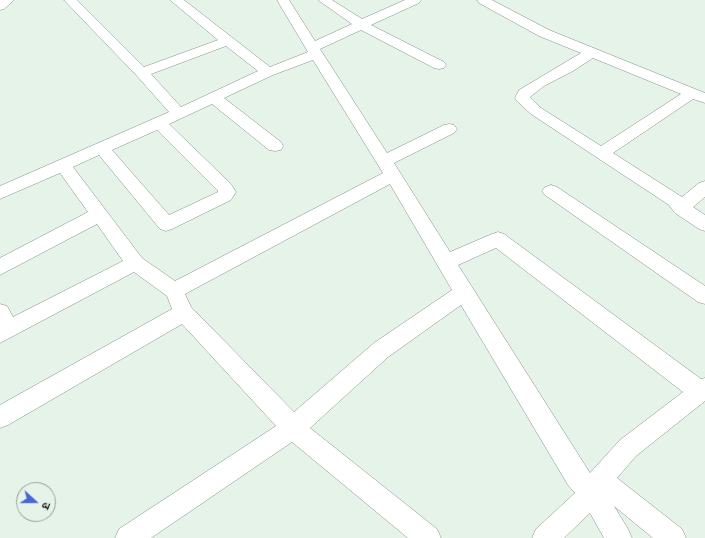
<!DOCTYPE html>
<html>
<head>
<meta charset="utf-8">
<style>
	body { margin:0 }
	#map { position:relative; width:705px; height:538px; overflow:hidden; background:#e6f3e8; font-family:"Open Sans","Noto Sans Devanagari",sans-serif }
	canvas { display:block }
	.north { position:absolute; left:16px; top:482px; width:40px; height:40px; box-sizing:border-box; background:#e6f3e8; border:1px solid #959f96; border-radius:50%; rotate:111deg; font-size:11px; font-weight:700; line-height:16px; text-align:center; color:#1c201c }
	.north::after { content:''; display:block; margin:auto; width:14px; height:18px; background:#4567da; clip-path:polygon(50% 0,100% 100%,50% 72%,0 100%) }
</style>
</head>
<body>
<div id="map">
<canvas width="705" height="538"></canvas>
<div class="north">उ</div>
</div>
<script>
const context = document.querySelector('canvas').getContext('2d');
context.lineJoin = 'round';
const poly = rows => new Path2D(rows.map(r => 'M' + r).join(''));
function stroke(path, color, width, dash) { context.strokeStyle = color; context.lineWidth = width; context.lineCap = dash ? 'butt' : 'round'; context.setLineDash(dash || []); context.stroke(path); }
function fill(path, color) { context.fillStyle = color; context.fill(path, 'evenodd'); }
const minor = poly([
	[0,0,14,0,4,9,0,10,0,0],
	[64,0,77,0,144,67,218,40,170,0,184,0,270,67,308,52,277,0,289,0,315,41,352,24,318,0,332,0,362,19,405,0,421,0,419,3,371,25,444,62,446,65,444,68,439,69,434,68,361,30,320,49,387,153,444,125,449,124,454,125,457,129,454,133,394,163,450,252,492,234,498,232,504,234,701,379,705,378,705,401,636,456,617,478,682,529,686,538,653,538,614,506,628,529,632,538,604,538,590,513,564,538,532,538,536,529,575,493,568,485,461,305,388,357,310,428,437,529,441,538,408,538,292,442,151,538,115,538,119,529,276,426,182,324,8,425,0,428,0,405,172,309,167,296,134,272,0,343,0,304,7,306,13,317,123,261,97,224,0,275,0,258,88,212,60,173,0,199,0,186,169,112,137,76,64,0],
	[226,46,258,71,181,107,151,74,226,46],
	[313,60,383,173,175,281,142,258,73,167,99,155,160,229,166,231,172,229,231,200,236,192,231,184,169,124,212,104,269,150,275,151,281,150,283,146,281,142,224,98,273,75,313,60],
	[157,130,218,191,218,192,169,215,112,150,157,130],
	[390,184,452,290,374,343,294,412,191,307,185,294,390,184],
	[496,248,683,392,620,440,590,473,458,265,496,248],
	[477,0,492,0,549,30,705,93,705,103,693,99,613,153,682,197,699,183,705,181,705,197,693,207,705,215,705,231,699,229,675,213,669,205,531,114,517,101,515,98,519,90,581,53,539,36,479,3,477,0],
	[593,58,681,94,601,146,541,108,530,97,544,86,573,71,593,58],
	[551,185,557,187,705,286,705,304,698,302,545,195,542,191,545,187,551,185]
]);
stroke(minor, '#838f85', 1);
fill(minor, '#fff');
</script>
</body>
</html>
